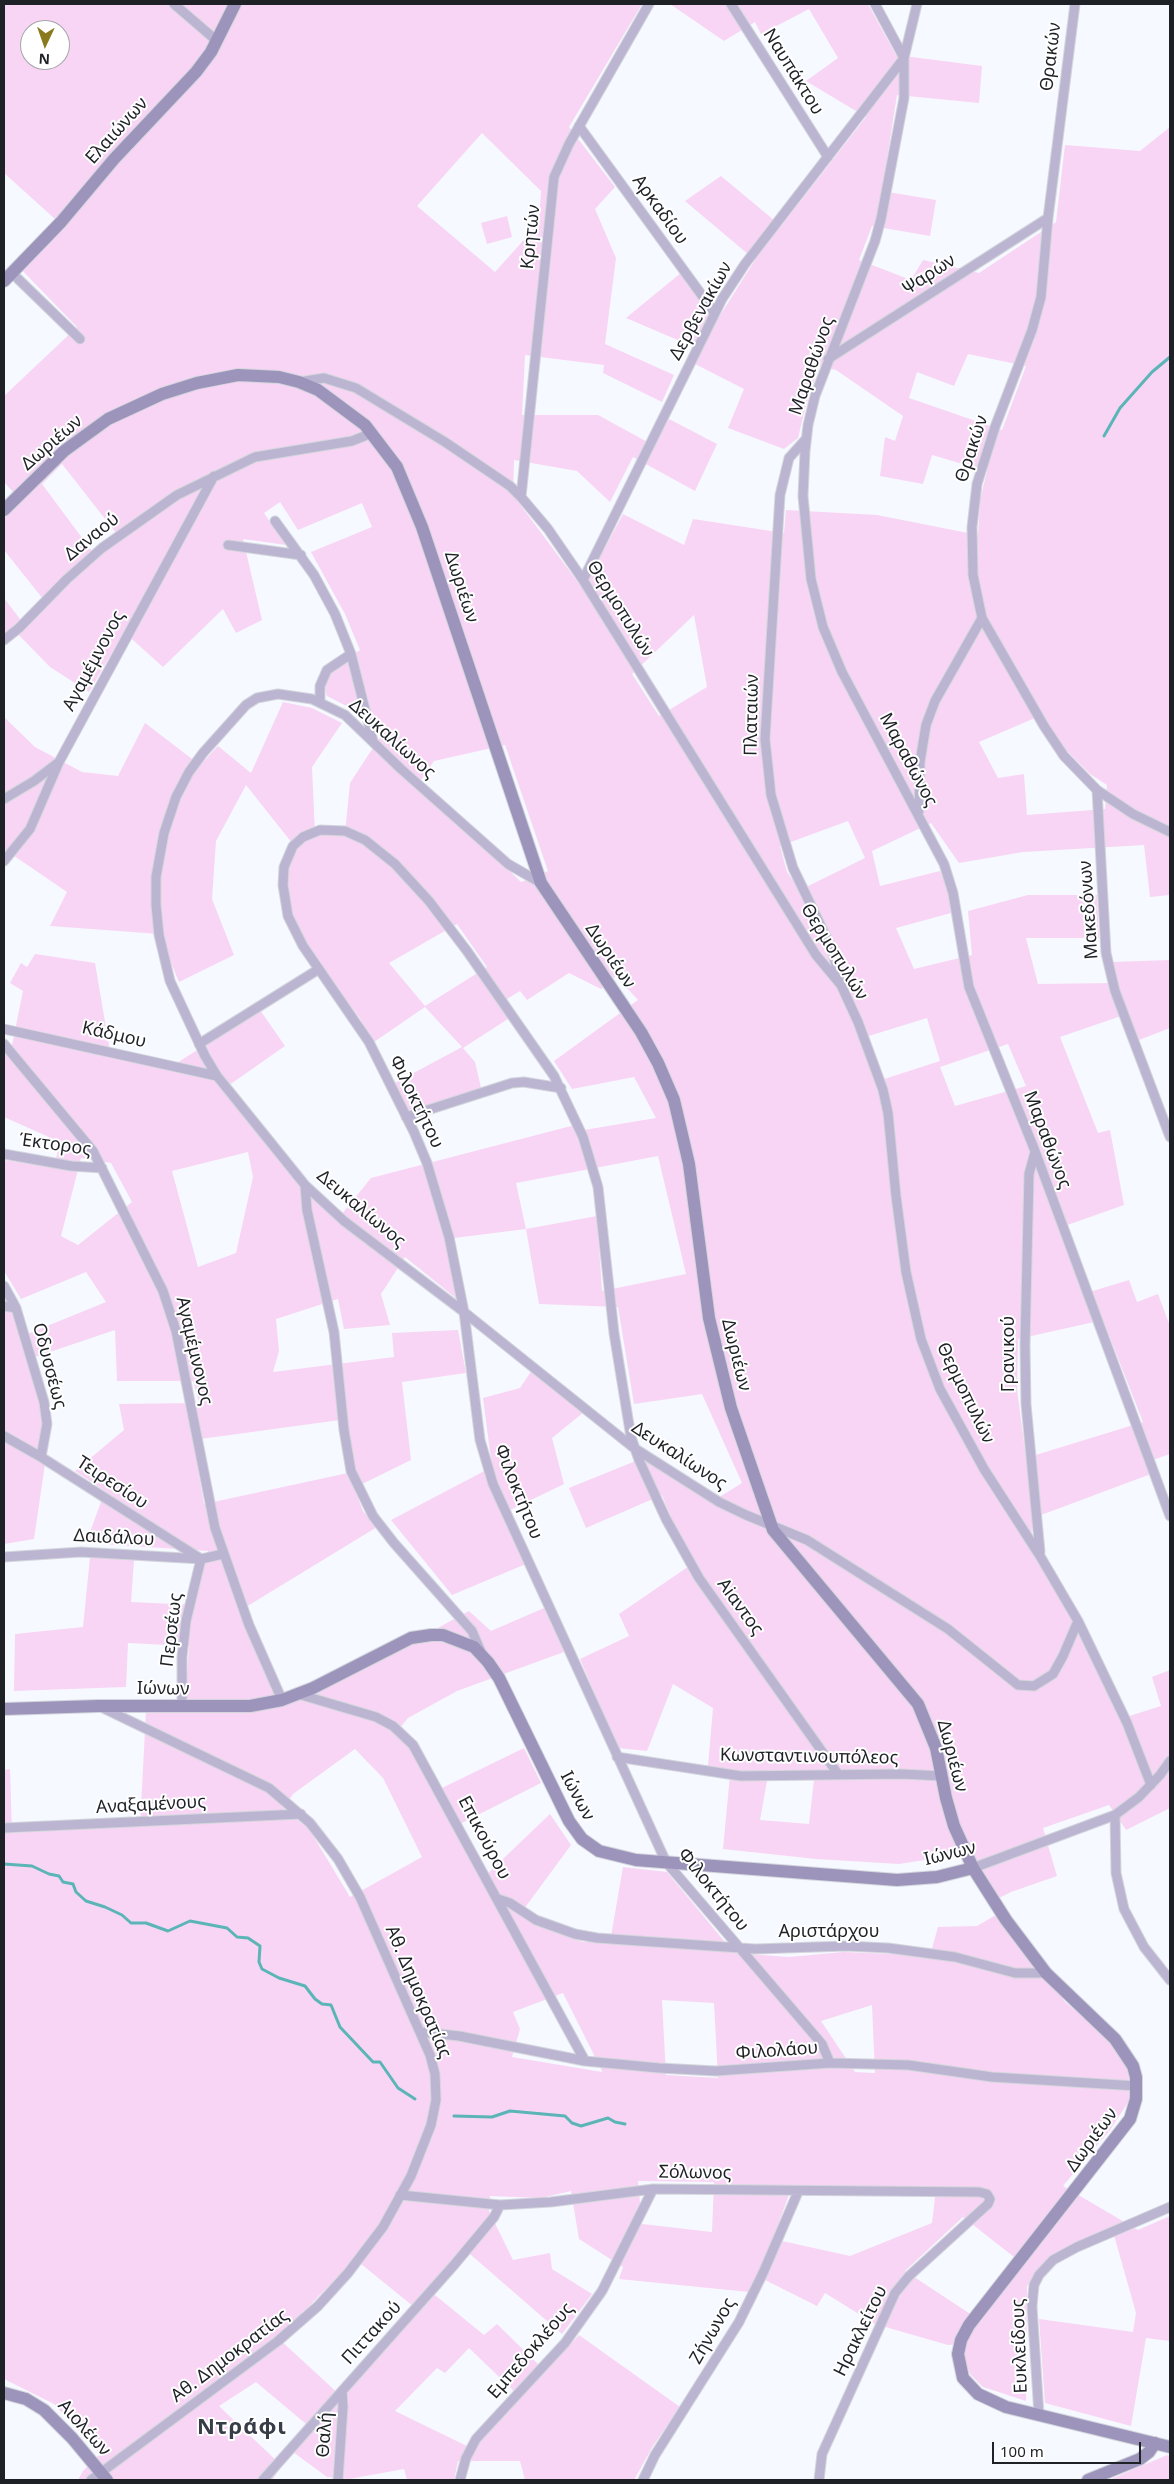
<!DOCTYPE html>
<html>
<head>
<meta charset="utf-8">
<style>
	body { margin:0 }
	#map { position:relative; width:1174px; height:2484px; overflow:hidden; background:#f6f9ff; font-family:"Noto Sans",sans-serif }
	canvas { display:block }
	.frame { position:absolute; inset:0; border:5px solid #1e2126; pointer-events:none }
	.north { position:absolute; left:20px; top:20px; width:50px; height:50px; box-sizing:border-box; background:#fff; border:1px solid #a5a6a8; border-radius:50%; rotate:183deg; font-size:14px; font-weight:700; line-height:20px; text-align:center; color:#1e2126 }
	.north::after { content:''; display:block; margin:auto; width:18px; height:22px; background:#8b791e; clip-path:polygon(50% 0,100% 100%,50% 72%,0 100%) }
	.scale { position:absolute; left:992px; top:2442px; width:149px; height:22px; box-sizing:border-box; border:2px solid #1e2126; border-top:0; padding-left:6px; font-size:15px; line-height:18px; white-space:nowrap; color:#1e2126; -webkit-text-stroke:4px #fff; paint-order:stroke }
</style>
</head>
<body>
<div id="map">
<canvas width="1174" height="2484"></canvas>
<div class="frame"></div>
<div class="north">N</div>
<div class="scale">100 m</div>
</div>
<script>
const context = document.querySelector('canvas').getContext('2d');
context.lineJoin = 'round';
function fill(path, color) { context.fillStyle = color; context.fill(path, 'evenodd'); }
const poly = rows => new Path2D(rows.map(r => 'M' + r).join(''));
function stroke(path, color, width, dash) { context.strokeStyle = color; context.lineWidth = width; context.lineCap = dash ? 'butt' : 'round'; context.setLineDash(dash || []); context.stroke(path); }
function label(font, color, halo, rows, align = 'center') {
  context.font = font + ' "Noto Sans",sans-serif'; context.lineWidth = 4; context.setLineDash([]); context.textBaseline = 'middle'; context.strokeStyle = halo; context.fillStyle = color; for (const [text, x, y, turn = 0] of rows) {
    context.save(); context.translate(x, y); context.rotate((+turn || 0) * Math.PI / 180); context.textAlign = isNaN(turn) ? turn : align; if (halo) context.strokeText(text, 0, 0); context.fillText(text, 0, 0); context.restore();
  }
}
fill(poly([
	[4,4,642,4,569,127,615,187,595,209,616,258,605,344,674,375,662,402,603,373,604,365,525,355,522,415,598,415,653,445,669,419,717,444,695,491,633,457,610,502,577,471,514,460,513,495,583,589,623,514,684,545,693,519,784,533,786,510,877,515,978,535,980,500,987,471,932,455,923,484,880,476,885,437,895,441,903,416,836,370,819,366,805,409,798,438,784,449,728,428,744,389,695,364,701,350,626,318,682,272,719,317,755,260,685,201,721,176,781,226,866,117,806,81,838,58,809,9,761,34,755,22,724,41,670,4,868,4,896,55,982,66,979,103,897,95,882,191,936,200,930,236,872,226,859,260,911,280,923,260,979,273,1056,222,1065,145,1140,151,1170,127,1170,895,1150,897,1144,845,1023,852,959,863,931,823,872,851,880,886,940,871,948,888,951,913,896,928,914,969,972,955,968,911,1028,895,1097,895,1099,938,1026,938,1038,984,1115,983,1112,962,1170,960,1170,1028,1139,1040,1127,1014,1060,1037,1098,1133,1110,1130,1124,1205,1059,1228,1083,1294,1129,1280,1137,1302,1158,1294,1170,1326,1170,1454,1147,1462,1151,1474,1033,1518,1030,1549,1080,1632,1120,1719,1161,1706,1152,1677,1170,1670,1170,1808,1126,1830,1109,1805,1043,1828,1057,1876,1011,1892,993,1901,962,1854,899,1864,816,1859,723,1849,730,1775,708,1766,713,1708,673,1684,647,1751,618,1748,580,1659,629,1636,619,1614,695,1562,673,1523,662,1495,586,1528,569,1488,648,1456,713,1501,742,1483,702,1394,634,1404,618,1307,539,1304,526,1229,446,1239,457,1299,405,1257,381,1294,390,1325,344,1329,338,1299,276,1319,279,1351,273,1372,394,1357,392,1333,458,1330,466,1373,402,1382,411,1460,354,1488,363,1511,377,1527,241,1610,281,1704,331,1686,469,1611,491,1631,544,1608,564,1652,457,1691,408,1718,399,1729,417,1747,442,1788,524,1748,541,1783,456,1826,483,1878,550,1814,571,1845,521,1913,554,1932,583,1942,610,1942,623,1867,667,1872,734,1953,789,1957,843,1952,896,1954,929,1959,938,1927,977,1926,1001,1912,1065,2002,1113,2041,1129,2070,1129,2101,1110,2130,1063,2186,1138,2230,1170,2216,1170,2341,1146,2338,1131,2426,1045,2403,1039,2319,1133,2332,1136,2313,1112,2228,1061,2250,1049,2259,1027,2286,1026,2401,983,2387,970,2374,965,2360,964,2344,948,2345,875,2324,825,2293,817,2306,757,2276,749,2292,619,2279,623,2267,579,2239,571,2191,541,2198,490,2196,489,2211,513,2260,550,2253,552,2269,592,2294,562,2334,463,2248,430,2291,484,2335,497,2324,545,2371,579,2335,680,2407,653,2446,634,2480,525,2480,520,2461,458,2461,454,2480,407,2480,404,2469,349,2479,327,2477,293,2452,312,2429,256,2382,219,2406,282,2466,272,2480,78,2480,83,2471,100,2454,54,2404,4,2379,4,1770,10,1769,12,1833,140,1826,146,1711,185,1709,189,1646,128,1643,126,1687,14,1691,15,1634,83,1627,90,1557,134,1560,131,1602,195,1605,208,1551,86,1543,105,1491,75,1471,124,1430,119,1404,199,1403,193,1381,117,1381,115,1330,32,1358,42,1416,45,1464,34,1539,4,1544,4,1308,17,1310,25,1335,106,1302,86,1272,21,1299,4,1271,4,1160,54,1167,60,1142,4,1117,4,1052,12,1045,23,991,10,983,21,963,27,967,35,954,95,963,111,1057,169,1068,260,1010,285,1046,225,1088,337,1220,371,1178,575,1125,578,1131,656,1118,634,1077,572,1089,554,1061,638,1000,616,976,601,989,569,973,527,1000,520,991,502,1002,511,1017,463,1048,475,1062,482,1092,409,1111,395,1083,462,1047,425,1007,374,1042,359,1017,313,959,300,933,290,909,286,886,289,861,296,848,246,785,216,841,212,899,234,955,179,982,159,934,50,926,67,892,4,849,4,717,35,747,82,772,118,776,145,723,200,765,218,746,251,773,283,702,312,708,342,723,312,767,315,833,345,833,350,783,382,734,364,715,327,696,323,682,339,663,360,650,345,614,311,552,372,527,362,503,298,530,280,502,264,513,286,545,243,539,262,620,236,633,223,609,163,667,124,632,89,692,50,667,12,628,4,633,4,598,26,627,47,604,4,550,4,519,22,502,4,482,4,396,77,327,14,262,55,219,4,173],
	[30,30,60,30,60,60,30,60],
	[482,133,541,191,539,223,495,272,417,206],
	[968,354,1026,366,1002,430,909,398,917,372,954,386],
	[62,464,120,538,97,558,42,484],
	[694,615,707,687,659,716,632,674],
	[1042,715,1064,748,1090,774,1107,785,1105,809,1027,815,1024,774,998,778,979,742],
	[505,745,548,871,521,882,419,783,434,761],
	[848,821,865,858,800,890,787,872,780,846],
	[457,924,487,967,425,1006,389,963],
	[927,1018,940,1061,875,1082,859,1039],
	[1008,1044,1026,1086,955,1106,940,1067],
	[248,1152,253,1177,236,1253,198,1267,172,1171],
	[658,1156,686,1274,602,1291,597,1216,526,1229,516,1183],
	[81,1158,111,1163,132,1202,78,1245,61,1236],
	[1103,1320,1143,1422,1026,1458,1017,1389,1018,1339],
	[340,1420,348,1473,204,1504,193,1440],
	[355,1749,383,1778,422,1857,350,1897,309,1829,295,1818,277,1820,293,1794],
	[769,1770,815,1771,809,1824,760,1820],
	[563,1993,602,2071,602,2072,512,2057,520,2029,513,2012],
	[662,2000,714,2003,718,2078,666,2075],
	[872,2005,875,2073,855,2072,821,2021],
	[638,2181,714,2182,712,2232,642,2224],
	[792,2186,936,2189,932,2223,850,2256,773,2239],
	[963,2217,1023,2264,981,2321,905,2271],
	[355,2259,419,2311,341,2396,278,2338],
	[469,2348,519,2396,485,2432,473,2449,395,2411,437,2368,445,2373],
	[507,216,512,237,487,244,481,223],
	[532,1370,584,1412,552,1438,564,1484,504,1513,526,1564,452,1595,391,1520,492,1467,483,1398,520,1388],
	[1167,2455,1170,2456,1170,2480,1109,2480]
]), '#f8d5f5');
stroke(poly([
	[1104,436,1120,408,1152,372,1170,357],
	[4,1864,32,1866,49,1874,59,1876,63,1882,73,1884,76,1892,86,1901,105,1907,122,1915,131,1923,146,1923,168,1931,190,1921,227,1928,237,1937,248,1938,260,1946,259,1962,262,1969,279,1978,305,1986,315,1999,322,2004,331,2005,340,2027,373,2062,380,2062,398,2088,415,2099],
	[454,2116,492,2117,510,2111,565,2116,572,2123,581,2126,608,2118,615,2122,625,2124]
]), '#5bb5b7', 3);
const street = poly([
	[174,4,217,41],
	[731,4,828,157],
	[917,4,904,58,904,98,881,219,875,241,815,396,808,425,805,451,803,496,811,579,823,627,842,672,944,864,953,893,969,987,1035,1151,1170,1516],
	[1075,4,1048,218,1041,297,1032,330,995,427,977,484,972,527,973,575,982,618,1044,726,1064,756,1097,790,1133,814,1170,832],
	[579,126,714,312],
	[12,273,80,339],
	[828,359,1048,218],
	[299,382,324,378,356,388,445,442,510,486,521,497,548,529,583,580,816,955,841,985,858,1022,883,1090,888,1113,896,1196,906,1272,921,1339,940,1389,984,1469,1040,1556,1078,1621,1127,1723,1151,1785],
	[806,439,789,458,780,495,765,739,771,795,793,868,832,949,840,983],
	[521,497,554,177,569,144,649,4],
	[275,521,314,575,335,614,351,654,373,741],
	[228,545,301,555],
	[583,580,722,299,745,264,904,58,875,4],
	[4,640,19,628,67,579,102,548,177,495,255,457,352,441,372,433],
	[320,703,320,686,327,670,351,654],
	[1097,790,1106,953,1115,991,1170,1137],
	[4,799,34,781,59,762],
	[919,811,920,762,926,725,935,701,982,618],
	[4,861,30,829,59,762,214,476],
	[541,883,508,864,401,769,345,715,312,699,278,694,257,698,246,705,203,753,189,772,176,797,164,833,156,877,156,905,159,935,170,981,205,1056,217,1076,305,1185,344,1221,464,1312,634,1448,719,1502,746,1515,807,1540,948,1629,1018,1685,1034,1686,1053,1674,1063,1656,1078,1621],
	[4,1029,217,1076],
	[4,1044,93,1151,163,1291,176,1331,215,1528,249,1625,282,1700],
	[199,1044,319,969],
	[406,1117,512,1083,524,1082,561,1088],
	[1035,1152,1029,1174,1025,1345,1026,1404,1040,1552],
	[4,1154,71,1166,102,1168],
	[305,1185,307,1210,334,1332,344,1430,351,1471,373,1516,394,1543,472,1631,481,1652],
	[4,1286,16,1308,44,1402,47,1424,41,1457],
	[4,1306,16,1308],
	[4,1436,41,1457,201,1559,186,1621,182,1657,182,1707],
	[4,1557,81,1552,201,1559,223,1554],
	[298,1694,376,1717,393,1726,413,1745,585,2061],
	[617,1757,741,1776,901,1774,942,1776],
	[1115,1815,1116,1873,1124,1909,1144,1947,1170,1980],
	[4,1828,301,1814],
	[973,1868,1115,1815,1139,1797,1160,1775,1170,1761],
	[498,1899,510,1903,536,1920,575,1934,597,1938,755,1949,846,1946,888,1948,955,1957,1015,1973,1046,1973],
	[421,2032,459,2036,585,2061,659,2068,716,2071,830,2063,908,2065,992,2077,1137,2086],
	[830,2063,822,2044,666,1862,493,1484,480,1440,464,1312,449,1237,427,1163,414,1132,369,1042,303,946,288,916,283,885,284,867,293,846,303,837,320,830,345,831,365,840,395,864,429,901,467,951,554,1076,583,1137,598,1187,614,1333,631,1437,639,1460,666,1519,699,1578,838,1774],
	[400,2195,500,2205,551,2202,653,2189,979,2192,987,2194,990,2199,988,2204,909,2276,895,2293,822,2454,819,2480],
	[1039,2415,1032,2306,1034,2285,1039,2275,1053,2260,1077,2247,1170,2207],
	[91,2480,278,2341,318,2306,348,2273,383,2227,411,2176,431,2125,436,2100,435,2074,430,2055,360,1897,338,1859,310,1823,269,1788,103,1708],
	[263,2480,454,2265,494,2217,500,2205],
	[338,2480,343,2407,342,2391],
	[460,2480,466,2458,476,2439,565,2343,602,2291,653,2189],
	[643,2480,655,2455,739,2322,763,2273,798,2192]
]);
const secondary = poly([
	[4,281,61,222,114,159,196,72,211,52,235,4],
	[4,510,64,451,108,419,162,394,197,383,238,375,279,377,299,382,318,390,365,425,397,467,422,527,541,883,641,1032,658,1063,674,1100,689,1164,709,1318,731,1408,773,1530,918,1704,936,1748,946,1798,954,1826,973,1868,1006,1920,1046,1973,1115,2039,1133,2066,1136,2077,1136,2099,1130,2119,969,2325,961,2340,958,2354,963,2378,978,2394,1006,2407,1170,2447],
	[4,1709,98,1706,250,1706,282,1700,313,1688,411,1638,431,1635,443,1635,474,1647,488,1662,499,1678,569,1821,582,1839,599,1851,636,1860,897,1880,937,1877,973,1868],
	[4,2393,26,2399,44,2410,72,2438,107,2480],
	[1088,2480,1140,2459,1149,2452,1155,2443]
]);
stroke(street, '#d3d6dc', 11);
stroke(secondary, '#d3d6dc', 14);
stroke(street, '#bbb5d1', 9);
stroke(secondary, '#9d94bc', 12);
label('18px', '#1e2126', '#fff', [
	["Θρακών",1051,57,-83],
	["Ναυπάκτου",793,72,58],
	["Ελαιώνων",117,131,-48],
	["Αρκαδίου",660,210,54],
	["Κρητών",531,237,-84],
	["Ψαρών",929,275,-33],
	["Δερβενακίων",701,311,-61],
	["Μαραθώνος",812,366,-71],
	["Δωριέων",52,443,-41],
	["Θρακών",972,449,-72],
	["Δαναού",92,537,-39],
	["Δωριέων",461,587,72],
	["Θερμοπυλών",620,609,58],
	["Αγαμέμνονος",94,661,-62],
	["Πλαταιών",752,715,-89],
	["Δευκαλίωνος",392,739,42],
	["Μαραθώνος",908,760,62],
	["Μακεδόνων",1089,910,-94],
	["Θερμοπυλών",834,952,58],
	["Δωριέων",610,956,56],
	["Κάδμου",114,1035,13],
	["Φιλοκτήτου",416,1102,64],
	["Μαραθώνος",1047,1140,69],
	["Έκτορος",55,1145,8],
	["Δευκαλίωνος",361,1209,40],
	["Αγαμέμνονος",194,1351,77],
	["Γρανικού",1009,1354,-90],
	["Δωριέων",736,1355,76],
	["Οδυσσέως",49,1366,75],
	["Θερμοπυλών",965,1393,64],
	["Δευκαλίωνος",679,1456,33],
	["Τειρεσίου",112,1483,33],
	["Φιλοκτήτου",518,1492,68],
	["Δαιδάλου",114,1538,3],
	["Aiαντος",740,1607,54],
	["Περσέως",172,1630,-83],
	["Ιώνων",163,1689,1],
	["Δωριέων",952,1756,75],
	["Κωνσταντινουπόλεος",809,1757,1],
	["Ιώνων",577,1796,62],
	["Αναξαμένους",151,1805,-3],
	["Επικούρου",484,1838,62],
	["Ιώνων",950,1854,-14],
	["Φιλοκτήτου",713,1890,51],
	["Αριστάρχου",829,1932],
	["Αθ. Δημοκρατίας",418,1992,67],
	["Φιλολάου",777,2051,-4],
	["Δωριέων",1092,2140,-54],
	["Σόλωνος",695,2173,1],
	["Ζήνωνος",713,2331,-60],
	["Ηρακλείτου",861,2331,-64],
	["Πιττακού",372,2333,-48],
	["Ευκλείδους",1020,2346,-92],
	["Εμπεδοκλέους",531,2351,-49],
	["Αθ. Δημοκρατίας",230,2356,-37],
	["Αιολέων",84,2428,48],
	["Θαλή",325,2435,-86]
]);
context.letterSpacing = '1px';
label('bold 22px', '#373d48', '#fff', [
	["Ντράφι",242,2428]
]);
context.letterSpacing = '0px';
</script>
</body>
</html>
